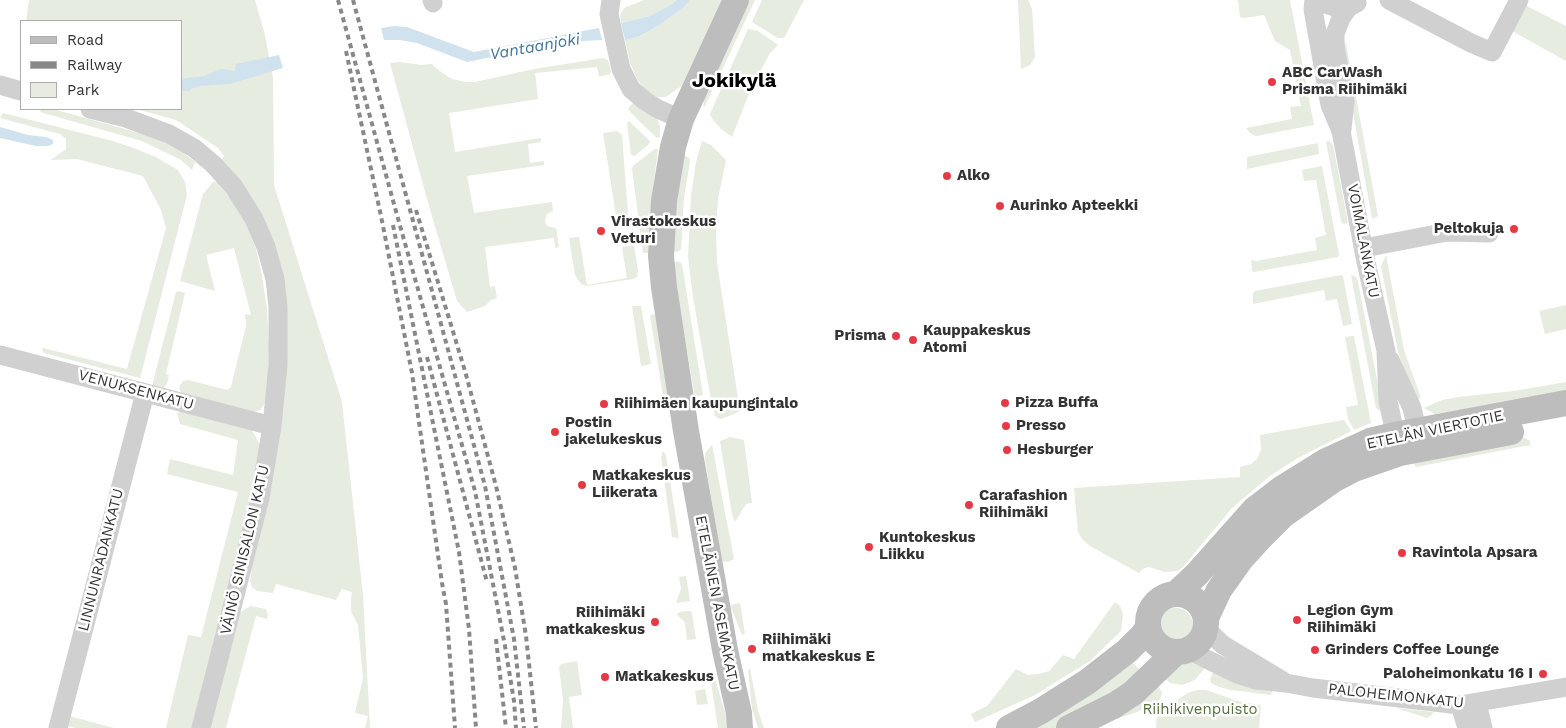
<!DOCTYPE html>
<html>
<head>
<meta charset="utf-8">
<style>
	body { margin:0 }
	#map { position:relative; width:1566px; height:728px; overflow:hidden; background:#fff; font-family:"Work Sans",sans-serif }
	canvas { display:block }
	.legend { position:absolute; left:20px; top:20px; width:162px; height:90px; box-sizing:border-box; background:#fff; border:1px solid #adadad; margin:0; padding:6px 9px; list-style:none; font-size:15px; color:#333 }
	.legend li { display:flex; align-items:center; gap:10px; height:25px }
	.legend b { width:25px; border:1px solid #adadad }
</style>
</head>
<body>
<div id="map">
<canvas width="1566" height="728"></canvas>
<ul class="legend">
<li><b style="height:6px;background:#bdbdbd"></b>Road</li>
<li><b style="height:6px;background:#888"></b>Railway</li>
<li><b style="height:14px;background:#e6ecdf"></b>Park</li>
</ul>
</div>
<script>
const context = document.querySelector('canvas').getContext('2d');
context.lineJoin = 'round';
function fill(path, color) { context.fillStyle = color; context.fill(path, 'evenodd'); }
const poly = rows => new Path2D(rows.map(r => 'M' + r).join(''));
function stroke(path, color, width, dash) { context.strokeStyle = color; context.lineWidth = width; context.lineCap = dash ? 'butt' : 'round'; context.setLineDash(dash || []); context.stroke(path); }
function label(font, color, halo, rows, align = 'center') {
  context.font = font + ' "Work Sans",sans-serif'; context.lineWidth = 5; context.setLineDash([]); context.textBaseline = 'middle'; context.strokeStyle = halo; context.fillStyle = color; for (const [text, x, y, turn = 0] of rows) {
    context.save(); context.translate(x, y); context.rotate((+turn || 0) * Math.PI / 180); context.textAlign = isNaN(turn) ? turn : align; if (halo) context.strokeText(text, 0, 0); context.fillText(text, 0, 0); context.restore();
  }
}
fill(poly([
	[29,0,255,0,265,35,273,78,274,185,342,402,363,595,370,728,365,728,368,716,355,713,363,678,358,625,351,611,351,598,352,592,342,589,336,600,276,584,273,593,257,591,252,587,250,581,284,296,221,160,224,156,218,148,176,120,136,109,181,109,181,21,26,21],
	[644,0,676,0,672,4,650,16,621,23,620,15,624,8],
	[690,0,725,0,683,85,666,97,657,97,647,93,637,79,630,63,625,40,638,37,658,26,684,7],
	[747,0,755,0,704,108,703,99],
	[762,0,804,0,784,38,778,38,752,22],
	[1018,0,1028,0,1032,9,1035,57,1030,65,1021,69],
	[1238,0,1290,0,1314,125,1256,136,1250,133,1246,128,1292,119,1290,107,1301,106,1290,50,1275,41,1264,15,1244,18,1240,17],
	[1525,5,1566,26,1566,61,1512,31],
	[748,29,758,31,778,45,770,53,750,91,732,137,721,129,713,120,710,114],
	[1340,39,1343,40,1346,44,1378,216,1372,219],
	[603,58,608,60,611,72,609,75,599,76,597,67,535,73,538,99,449,113,455,152,541,138,541,142,528,144,530,163,544,161,544,165,467,176,474,213,552,202,553,211,547,214,545,221,547,226,556,228,559,247,555,248,554,238,485,247,490,287,495,286,497,298,491,300,485,306,467,312,457,301,427,199,390,63,400,62,421,65,432,64,441,72,452,79,465,82,475,82,534,69],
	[634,102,650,112,657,119,660,127,660,137,657,138,631,113,628,108],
	[41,109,53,109,143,134,168,144,184,153,195,162,192,170,181,160,142,141,40,112],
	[3,113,113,141,136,149,156,157,178,170,185,182,187,195,140,378,44,353,42,350,43,348,127,369,166,228,161,210,143,176,77,159,51,160,66,149,66,139,60,134,0,118],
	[629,121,650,141,649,144,636,155,633,156,631,154,627,123],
	[617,131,622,135,628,214,627,220,617,222,603,133],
	[702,141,711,145,726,160,718,199,716,228,717,263,740,411,727,417,720,419,715,416,711,400,693,297,688,257,691,196,696,162],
	[1329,141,1333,145,1348,223,1343,224,1341,221,1326,142],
	[1318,143,1319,154,1247,169,1247,157],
	[655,149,658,149,651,204,650,253,643,253,632,168,634,165],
	[684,155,689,158,690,161,684,198,681,249,677,252,673,251,674,219],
	[1322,166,1339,255,1338,257,1254,272,1252,271,1251,260,1256,261,1317,250,1315,238,1326,235,1316,180,1304,181,1302,170],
	[213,182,217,182,233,201,245,221,256,249,262,276,267,309,269,345,268,391,265,403,260,410,254,412,181,393,179,387,183,381,188,380,227,390,231,387,246,326,245,314,251,315,234,248,206,255,215,291,180,281,203,194],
	[579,237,587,285,627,278,622,247,634,245,638,271,637,277,633,279,587,286,581,284,575,275,569,238],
	[1386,255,1404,350,1420,395,1420,399,1416,401,1398,352,1381,266],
	[678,261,682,264,703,395,695,397,678,298,674,262],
	[1341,275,1343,276,1352,324,1343,326,1337,299,1326,301,1324,290,1253,304,1253,293,1255,291],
	[1351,275,1356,277,1358,282,1381,400,1382,410,1380,411,1376,408],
	[179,291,185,293,166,374,169,375,167,384,162,389,153,385,153,382,176,292],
	[1566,305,1566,329,1545,334,1539,311],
	[632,306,641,306,651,364,641,366],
	[655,314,669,397,663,396,650,315],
	[1354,336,1371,423,1354,430,1348,419,1346,407,1358,405,1345,337],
	[1566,382,1566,395,1435,414,1424,408,1442,400,1458,397,1514,391],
	[184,411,252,430,260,445,249,510,193,728,166,728,188,635,201,637,238,492,167,474,170,459,233,475,238,440,180,424,177,413],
	[1344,420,1351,431,1296,459,1270,476,1232,508,1183,567,1177,571,1165,572,1149,567,1144,568,1139,573,1090,546,1082,539,1078,532,1074,488,1240,477,1240,467,1251,464,1257,459,1261,450,1260,435],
	[730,437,744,440,752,503,746,504,735,522,732,514,720,441],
	[1519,437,1525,438,1530,441,1530,445,1416,467,1413,463],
	[712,445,734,559,728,562,722,561,705,461,705,453],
	[663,451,666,455,679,538,672,537,661,457],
	[686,576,690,601,676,603,681,589,679,577],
	[1115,602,1120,606,1123,614,1121,631,1090,661,1035,695,975,722,971,714,987,706,1016,669,1028,675,1039,674,1049,671,1063,655,1074,659],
	[740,603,745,634,742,635,730,605],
	[251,606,266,609,268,615,267,619,256,616,226,728,209,728,239,614,245,609],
	'1159 625a17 17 0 1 1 34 0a17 17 0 1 1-34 0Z',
	[684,611,691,611,692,614,696,639,687,640,685,622,678,616,677,613],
	[1128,659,1145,674,1073,721,1055,728,1024,728],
	[577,661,582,695,569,697,573,728,561,728,563,700,559,667,561,664],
	[1185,662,1192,663,1205,668,1195,680,1182,685,1170,683,1161,675,1177,664],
	[750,669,758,710,764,728,758,728,752,709,748,670],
	[1214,671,1272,691,1271,695,1231,690,1219,687,1211,683,1210,679],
	[714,675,721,699,730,728,718,728,710,676],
	[1156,680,1162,693,1160,700,1137,712,1104,723],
	[705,689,708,704,697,705,695,691],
	[1197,690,1206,690,1241,702,1261,705,1259,728,1156,728,1157,713,1188,693],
	[1396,708,1433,712,1432,715,1427,718],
	[69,716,114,728,75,728,64,725]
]), '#e6ecdf');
fill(poly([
	[676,0,690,0,684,7,658,26,638,37,625,40,621,23,650,16,672,4],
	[394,26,407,27,474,52,599,28,602,40,583,41,535,52,512,53,467,62,417,43,400,40,384,40,381,28],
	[279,55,283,68,230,84,199,86,191,89,190,91,181,91,181,79,204,76,221,69,235,71,236,64],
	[0,127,28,135,46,137,53,140,53,144,48,146,36,146,0,138]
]), '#cfe2ee');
stroke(poly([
	[432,0,433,3],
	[611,0,609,14,621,69,631,89,645,101,658,109,681,119],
	[1314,0,1313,9,1330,105,1341,131,1366,262,1386,351,1388,401,1398,447],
	[1321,0,1328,5,1338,8,1349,7,1357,3],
	[1389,0,1471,43,1492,52,1519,0],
	[0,85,21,91],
	[90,109,126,118,169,134,194,148,213,164,234,187,254,219,266,247,275,279,278,307,278,365,272,426,260,498,201,728],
	[1342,129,1345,101,1335,46,1335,34,1341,18,1349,7],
	[1364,248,1447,232,1489,233],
	[0,355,272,426],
	[1390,360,1412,408,1417,430,1409,440],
	[1206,629,1223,645,1283,681],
	[1188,650,1237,674,1256,680,1286,683,1313,688,1460,705,1566,687],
	[1477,703,1483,728],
	[1460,705,1467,728],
	[58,728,145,393]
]), '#d0d0d0', 19);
stroke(poly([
	[736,0,681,119,673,147,664,201,661,256,664,287,686,431,725,650,739,713,740,728],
	[1177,593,1197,574,1255,509,1281,489,1326,461,1370,441,1395,435,1566,403],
	'1148 623a29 29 0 1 1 58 0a29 29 0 1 1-58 0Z',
	[1206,618,1219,590,1241,559,1261,537,1283,515,1333,480,1354,469,1400,453,1511,432],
	[1009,728,1041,711,1087,682,1127,651,1142,636,1148,628],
	[1069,728,1115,705,1133,693,1176,652]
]), '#bdbdbd', 26);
stroke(poly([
	[338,0,397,215,475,491,505,646,514,701,516,728],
	[353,0,485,486,514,639,524,728],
	[346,51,382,221,412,373,442,583,446,604,455,728],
	[416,210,465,371,496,486,515,568,526,636,536,728],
	[393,225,459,552,469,629,476,728],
	[427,357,487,582],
	[496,639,506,728]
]), '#888', 4, [5, 4]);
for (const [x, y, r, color] of [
	[1272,82,5,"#e63946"],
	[947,176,5,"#e63946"],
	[1000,206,5,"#e63946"],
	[1514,229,5,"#e63946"],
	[601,231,5,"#e63946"],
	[896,336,5,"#e63946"],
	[913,340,5,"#e63946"],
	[1005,403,5,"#e63946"],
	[604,404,5,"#e63946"],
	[1006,426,5,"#e63946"],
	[555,432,5,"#e63946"],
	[1007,450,5,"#e63946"],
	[582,485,5,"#e63946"],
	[969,505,5,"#e63946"],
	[869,547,5,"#e63946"],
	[1402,553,5,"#e63946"],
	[1297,620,5,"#e63946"],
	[655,622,5,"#e63946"],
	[752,649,5,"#e63946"],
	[1315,650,5,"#e63946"],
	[1543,674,5,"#e63946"],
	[605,677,5,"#e63946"]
]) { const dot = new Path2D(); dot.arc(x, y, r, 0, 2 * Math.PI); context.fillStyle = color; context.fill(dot); stroke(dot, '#fff', 2); }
label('bold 15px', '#333', '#fff', [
	["ABC CarWash",1282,73],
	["Prisma Riihimäki",1282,90],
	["Alko",957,176],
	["Aurinko Apteekki",1010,206],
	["Virastokeskus",611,222],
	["Veturi",611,239],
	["Peltokuja",1504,229,"right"],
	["Kauppakeskus",923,331],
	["Atomi",923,348],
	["Prisma",886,336,"right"],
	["Pizza Buffa",1015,403],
	["Riihimäen kaupungintalo",614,404],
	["Postin",565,423],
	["jakelukeskus",565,440],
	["Presso",1016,426],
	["Hesburger",1017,450],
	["Matkakeskus",592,476],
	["Liikerata",592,493],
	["Carafashion",979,496],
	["Riihimäki",979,513],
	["Kuntokeskus",879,538],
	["Liikku",879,555],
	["Ravintola Apsara",1412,553],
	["Legion Gym",1307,611],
	["Riihimäki",1307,628],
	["Riihimäki",645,613,"right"],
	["matkakeskus",645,630,"right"],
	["Riihimäki",762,640],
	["matkakeskus E",762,657],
	["Grinders Coffee Lounge",1325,650],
	["Paloheimonkatu 16 I",1533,674,"right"],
	["Matkakeskus",615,677]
], 'left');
label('15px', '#333', '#fff', [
	["VOIMALANKATU",1363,241,79],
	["VENUKSENKATU",136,390,15],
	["ETELÄN VIERTOTIE",1435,430,-12],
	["VÄINÖ SINISALON KATU",245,550,-77],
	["LINNUNRADANKATU",101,560,-76],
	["ETELÄINEN ASEMAKATU",717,603,79],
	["PALOHEIMONKATU",1396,696,6]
]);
label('15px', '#56703f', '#fff', [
	["Riihikivenpuisto",1200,710]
]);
label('italic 16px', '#3f7597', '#fff', [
	["Vantaanjoki",535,47,-10]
]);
label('bold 20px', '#000', '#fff', [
	["Jokikylä",734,81]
]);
</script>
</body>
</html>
